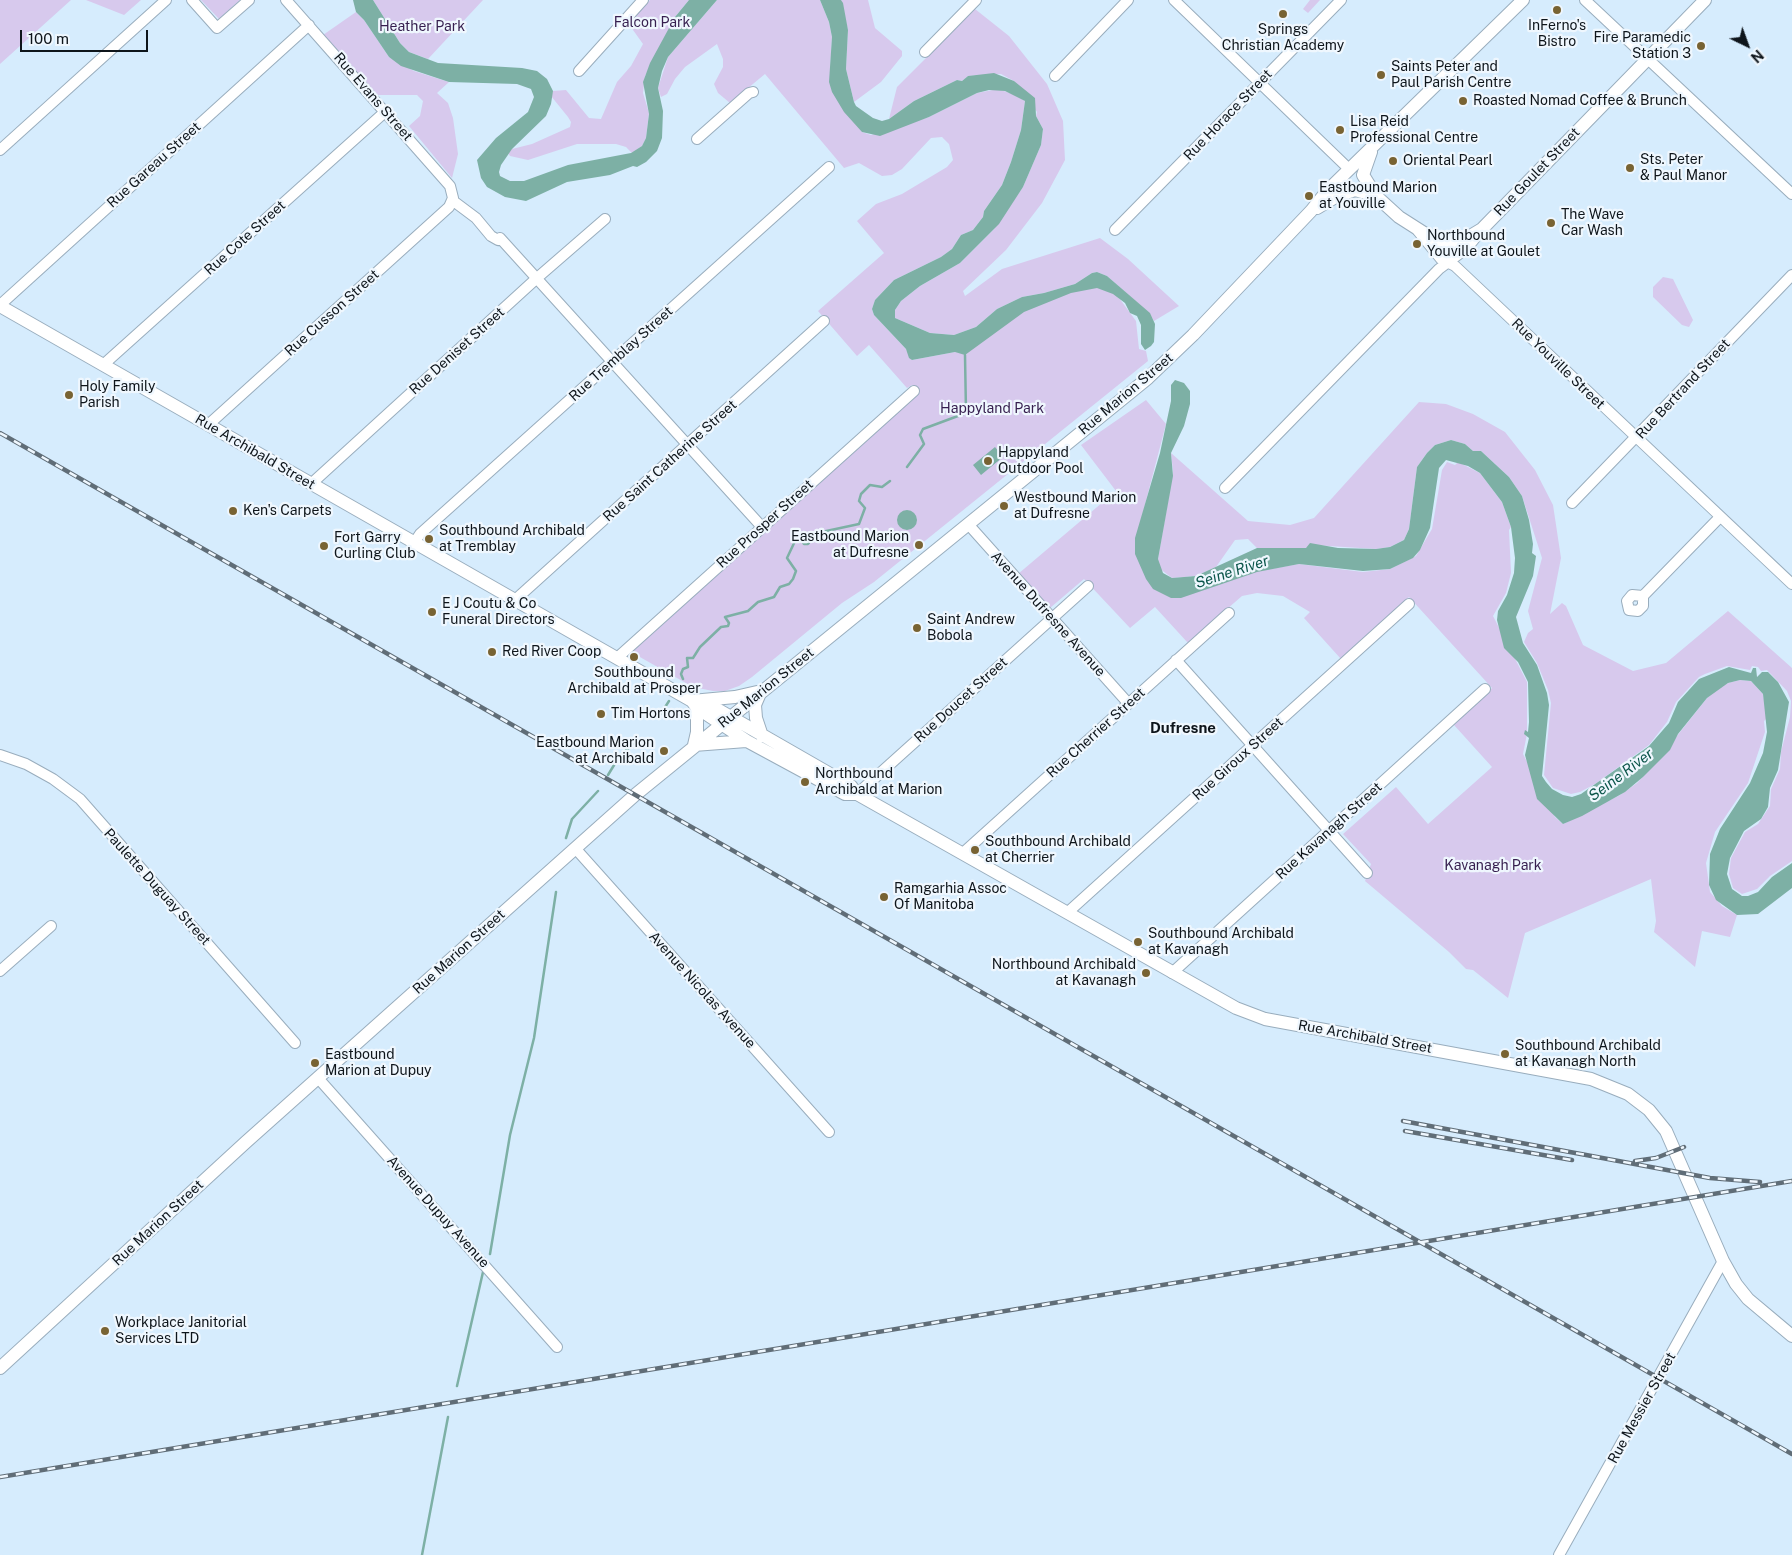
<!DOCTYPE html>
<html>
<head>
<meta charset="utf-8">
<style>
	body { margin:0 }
	#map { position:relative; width:1792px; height:1555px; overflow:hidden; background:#d6ecfd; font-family:"Public Sans",sans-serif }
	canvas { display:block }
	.north { position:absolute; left:1722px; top:20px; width:50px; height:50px; -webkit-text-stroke:4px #eff7fe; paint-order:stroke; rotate:138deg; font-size:14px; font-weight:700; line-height:20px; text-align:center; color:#0e151b }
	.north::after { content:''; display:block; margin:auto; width:18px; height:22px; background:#0e151b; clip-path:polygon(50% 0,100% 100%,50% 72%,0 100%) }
	.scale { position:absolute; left:20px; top:30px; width:128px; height:22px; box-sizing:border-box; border:2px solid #0e151b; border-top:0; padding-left:6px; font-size:15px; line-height:18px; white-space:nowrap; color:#0e151b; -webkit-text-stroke:4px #eff7fe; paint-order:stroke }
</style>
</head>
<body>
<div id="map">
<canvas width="1792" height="1555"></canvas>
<div class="north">N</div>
<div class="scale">100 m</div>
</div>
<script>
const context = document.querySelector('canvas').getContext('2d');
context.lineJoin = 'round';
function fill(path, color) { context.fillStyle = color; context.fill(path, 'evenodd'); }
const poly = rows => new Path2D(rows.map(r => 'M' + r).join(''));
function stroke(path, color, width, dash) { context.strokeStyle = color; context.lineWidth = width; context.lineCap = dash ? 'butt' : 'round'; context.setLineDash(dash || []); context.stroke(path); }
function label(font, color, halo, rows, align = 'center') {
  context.font = font + ' "Public Sans",sans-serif'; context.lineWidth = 4.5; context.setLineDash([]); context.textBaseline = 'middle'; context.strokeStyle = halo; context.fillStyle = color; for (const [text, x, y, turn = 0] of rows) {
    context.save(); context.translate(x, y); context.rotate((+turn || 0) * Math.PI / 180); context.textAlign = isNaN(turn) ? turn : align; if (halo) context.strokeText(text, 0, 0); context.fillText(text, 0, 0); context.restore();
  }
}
fill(poly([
	[0,0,71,0,0,64],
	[86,0,141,0,124,15],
	[201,0,240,0,219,19],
	[373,0,483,0,428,59,409,52,400,43],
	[650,0,689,0,675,17,645,76,643,93,649,113,646,138,642,146,632,153,626,147,616,144,577,144,528,160,510,156,508,153,512,149,532,144,570,127,571,122,568,117,551,96,553,91,566,90,589,118,601,119,617,82,631,66,643,44,628,23],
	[717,0,820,0,829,22,832,37,830,71,862,132,871,135,929,117,977,93,998,89,1016,95,1025,101,1021,130,1011,162,1002,185,984,211,983,217,973,230,961,235,952,249,941,257,894,280,875,300,872,309,874,315,906,349,912,360,955,352,963,353,1021,312,1080,288,1111,287,1136,321,1139,349,1146,351,1148,361,874,582,842,603,752,677,739,686,725,691,713,691,693,687,631,652,919,392,912,385,907,388,869,345,857,356,818,311,884,253,857,221,876,204,902,194,947,167,953,160,949,144,942,137,931,138,902,169,892,175,882,176,859,163,844,168,765,74,730,103,718,93,714,84,723,67,723,59,717,44,685,67,675,79,667,94,661,97,658,88,668,57],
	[841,0,868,0,875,28,902,51,902,56,881,82,854,102,846,69,848,30],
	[1310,0,1320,0,1308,13,1303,9],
	[975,9,1009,36,1047,84,1063,121,1065,160,1042,203,1006,250,963,291,965,296,1002,269,1100,238,1128,259,1179,306,1154,321,1149,313,1107,276,1097,272,1092,273,1075,284,1044,293,1022,297,997,309,976,327,954,335,930,333,895,318,895,310,901,301,920,286,960,263,994,229,1023,187,1041,145,1043,129,1036,116,1037,112,1014,81,1001,74,968,76,962,81,957,80,914,101,889,119,897,87],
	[356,12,364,20,389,57,414,71,449,82,437,93,448,103,453,118,458,154,452,178,409,126,420,116,423,101,417,95,377,95,323,35],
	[1663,277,1673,279,1693,320,1689,327,1682,325,1653,297,1653,287],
	[1146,400,1166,424,1141,520,1153,589,1299,564,1363,572,1390,569,1416,556,1432,529,1442,470,1447,462,1455,465,1458,462,1480,473,1502,502,1511,527,1509,530,1511,573,1506,593,1493,616,1527,682,1527,734,1523,754,1555,817,1563,824,1620,795,1637,783,1654,765,1707,698,1717,689,1728,683,1740,680,1751,681,1763,694,1767,718,1764,721,1765,732,1748,783,1715,832,1706,863,1710,892,1722,906,1737,915,1730,937,1702,931,1695,967,1654,932,1656,921,1651,879,1525,933,1508,998,1473,970,1466,969,1449,952,1365,881,1371,864,1343,834,1396,787,1428,824,1492,767,1454,725,1492,688,1409,597,1341,659,1304,618,1310,612,1283,596,1257,593,1242,596,1188,643,1155,607,1130,628,1084,579,1050,608,1018,574,1116,491,1081,445],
	[1419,402,1446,404,1473,414,1505,432,1535,470,1553,505,1561,558,1550,614,1562,603,1566,606,1583,645,1633,671,1666,663,1728,611,1792,668,1792,861,1770,876,1757,889,1742,894,1733,888,1729,874,1731,858,1745,832,1758,824,1770,806,1771,789,1780,769,1781,752,1790,717,1791,701,1787,691,1767,670,1761,671,1758,667,1752,666,1750,670,1727,666,1705,674,1699,677,1676,702,1667,722,1649,745,1595,784,1580,792,1571,794,1553,788,1544,775,1551,703,1548,690,1537,663,1524,642,1528,633,1533,629,1528,611,1542,558,1522,496,1509,477,1481,451,1473,451,1465,444,1451,440,1435,445,1427,453,1417,467,1409,529,1404,540,1390,547,1376,549,1313,545,1306,548,1257,548,1248,539,1235,540,1216,567,1196,576,1172,578,1159,568,1158,559,1173,471,1171,453,1248,521,1290,525,1314,518]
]), '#d7c9ed');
fill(poly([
	[353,0,373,0,400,43,409,52,438,63,522,68,537,71,547,79,553,91,551,104,546,116,512,149,501,165,499,172,500,176,510,181,524,181,568,165,631,153,642,146,646,138,649,114,643,82,650,63,675,17,689,0,717,0,668,57,662,71,658,88,663,111,662,138,657,151,646,162,637,167,633,166,610,175,567,182,526,201,505,197,487,187,481,178,477,160,496,138,528,112,534,97,531,89,517,84,449,82,401,66,389,57,364,20,356,12],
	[820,0,841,0,843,3,848,30,846,69,854,102,856,106,873,118,882,121,889,119,914,101,957,80,962,81,968,76,994,73,1014,81,1035,98,1036,116,1043,129,1041,145,1023,187,999,224,960,263,920,286,901,301,895,310,895,318,930,333,954,335,976,327,997,309,1022,297,1044,293,1075,284,1092,273,1097,272,1107,276,1150,313,1155,324,1154,342,1151,346,1145,350,1141,344,1141,325,1137,316,1130,313,1125,303,1113,294,1097,288,1071,293,1024,312,965,355,955,352,912,360,909,358,906,349,874,315,872,309,875,300,894,280,941,257,952,249,961,235,973,230,983,217,984,211,1002,185,1011,162,1021,130,1025,101,1005,91,989,90,977,93,929,117,880,136,862,132,844,112,832,92,829,82,832,37,829,22],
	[1175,380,1184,383,1190,391,1190,404,1184,426,1171,453,1173,476,1158,559,1163,573,1172,578,1196,576,1257,548,1306,548,1310,543,1338,548,1376,549,1390,547,1404,540,1409,529,1417,467,1427,453,1435,445,1451,440,1465,444,1473,451,1481,451,1509,477,1522,496,1529,520,1533,544,1532,553,1536,556,1533,576,1516,617,1523,643,1537,665,1547,693,1549,705,1542,776,1546,782,1552,789,1563,795,1572,797,1581,794,1649,746,1669,723,1678,702,1699,679,1729,667,1751,673,1753,668,1756,668,1757,677,1762,672,1768,672,1778,682,1789,702,1778,770,1770,788,1768,807,1761,819,1744,831,1730,858,1727,874,1732,889,1742,896,1748,896,1758,892,1772,877,1792,863,1792,888,1758,914,1737,915,1716,900,1709,885,1710,854,1720,829,1750,783,1763,753,1767,732,1763,694,1751,681,1740,680,1728,683,1707,698,1678,734,1670,750,1643,777,1625,792,1582,816,1563,824,1537,799,1525,755,1529,738,1524,734,1525,730,1528,732,1529,722,1528,682,1518,662,1504,648,1497,620,1498,611,1507,595,1514,573,1515,558,1511,527,1502,502,1480,473,1468,466,1446,460,1439,468,1430,528,1420,550,1413,558,1390,569,1363,571,1299,564,1257,572,1181,598,1171,598,1153,589,1146,579,1135,554,1135,538,1160,453,1171,401,1171,385],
	[995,447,1003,457,981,475,973,465],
	'897 520a10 10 0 1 1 20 0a10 10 0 1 1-20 0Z'
]), '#7db0a5');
stroke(poly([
	[907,467,924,444,920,435,923,429,966,413,965,355],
	[683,679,681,674,683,669,688,667,687,658,693,658,700,647,721,627,728,626,729,623,725,617,748,611,758,602,774,597,780,587,789,584,793,579,796,571,787,558,796,539,800,539,804,544,808,544,817,533,859,524,865,508,859,501,861,494,870,485,882,487,890,481],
	[658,718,669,701],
	[608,775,619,757,633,744],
	[566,838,572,819,598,791],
	[490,1254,510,1135,534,1038,556,892],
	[457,1386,483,1272],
	[422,1555,448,1417]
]), '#7db0a5', 2.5);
const minor = poly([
	[192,0,217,28,249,0],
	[1174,0,1349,169],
	[1585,0,1792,194],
	[925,52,976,0],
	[579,71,643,0],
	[1055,76,1128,0],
	[697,139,749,93,753,92],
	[0,150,166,0],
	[452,200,476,218,491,236,498,240,500,238,762,527],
	[1115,230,1341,0],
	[1418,231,1441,259,1455,266,1792,584],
	[0,305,309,25],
	[103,365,386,111],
	[208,425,449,207,453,198,450,186,286,0],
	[311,484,537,278,605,219],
	[1225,488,1439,269,1467,248,1480,232],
	[1572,503,1792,275],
	[968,524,1128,703],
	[414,543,420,534,829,167],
	[1643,596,1632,595,1627,601,1629,610,1638,611,1643,606,1643,596,1720,517],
	[515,600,824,321],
	[617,658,914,391],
	[1176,660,1367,873],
	[0,755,26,764,53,779,80,799,295,1043],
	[857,794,1088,586],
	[575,848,829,1132],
	[963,853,1229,613],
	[1067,913,1409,604],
	[0,971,51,926],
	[1172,973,1485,689],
	[318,1078,557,1347],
	[1559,1555,1723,1261]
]);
const major = poly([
	[1371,152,1363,175,1376,196],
	[1317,208,1337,196,1355,190,1376,196,1399,217,1435,240,1455,242,1467,238,1482,229,1705,0],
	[0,306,692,701,735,697,757,692],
	[761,691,755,705,756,718,762,736],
	[692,701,697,708,747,741,845,794,857,794],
	[703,701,851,786,857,794,1236,1008,1265,1019,1591,1079,1628,1094,1649,1110,1666,1131,1723,1261,1736,1284,1748,1299,1792,1336],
	[694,745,746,741],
	[694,745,697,732,697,708],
	[0,1368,246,1142,635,795,1148,378,1193,335,1311,211,1327,191,1523,0]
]);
stroke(minor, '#99adbd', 12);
stroke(major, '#99adbd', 14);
stroke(minor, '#fff', 10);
stroke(major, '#fff', 12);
const rail = poly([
	[0,433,1792,1454],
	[1403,1121,1710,1178,1760,1182],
	[1405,1131,1572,1160],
	[1635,1161,1656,1158,1684,1147],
	[0,1477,1792,1181]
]);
stroke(rail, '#606d77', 4.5);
stroke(rail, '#eff7fe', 2.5, [8]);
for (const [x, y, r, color] of [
	[1557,10,5,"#786333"],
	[1283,14,5,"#786333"],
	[1701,46,5,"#786333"],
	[1381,75,5,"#786333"],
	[1463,101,5,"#786333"],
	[1340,130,5,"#786333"],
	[1393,161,5,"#786333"],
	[1630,168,5,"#786333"],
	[1309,196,5,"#786333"],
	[1551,223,5,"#786333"],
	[1417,244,5,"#786333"],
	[69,395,5,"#786333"],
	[988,461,5,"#786333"],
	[1004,506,5,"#786333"],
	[233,511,5,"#786333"],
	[429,539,5,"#786333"],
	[919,545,5,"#786333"],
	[324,546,5,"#786333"],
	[432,612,5,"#786333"],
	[917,628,5,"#786333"],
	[492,652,5,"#786333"],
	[634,657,5,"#786333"],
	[601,714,5,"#786333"],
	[664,751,5,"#786333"],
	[805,782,5,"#786333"],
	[975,850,5,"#786333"],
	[884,897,5,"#786333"],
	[1138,942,5,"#786333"],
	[1146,973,5,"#786333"],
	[1505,1054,5,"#786333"],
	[315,1063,5,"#786333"],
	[105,1331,5,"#786333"]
]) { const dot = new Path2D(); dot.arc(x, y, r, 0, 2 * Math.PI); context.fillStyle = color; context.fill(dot); stroke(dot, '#eff7fe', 2); }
label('14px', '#361f4f', '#eff7fe', [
	["Falcon Park",652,23],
	["Heather Park",422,27],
	["Happyland Park",992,409],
	["Kavanagh Park",1493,866]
]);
label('14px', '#0e151b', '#eff7fe', [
	["InFerno's",1557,26,"center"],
	["Bistro",1557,42,"center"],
	["Springs",1283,30,"center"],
	["Christian Academy",1283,46,"center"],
	["Fire Paramedic",1691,38,"right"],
	["Station 3",1691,54,"right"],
	["Saints Peter and",1391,67],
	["Paul Parish Centre",1391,83],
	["Roasted Nomad Coffee & Brunch",1473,101],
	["Lisa Reid",1350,122],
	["Professional Centre",1350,138],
	["Sts. Peter",1640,160],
	["& Paul Manor",1640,176],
	["Oriental Pearl",1403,161],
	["Eastbound Marion",1319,188],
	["at Youville",1319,204],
	["The Wave",1561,215],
	["Car Wash",1561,231],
	["Northbound",1427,236],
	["Youville at Goulet",1427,252],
	["Holy Family",79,387],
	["Parish",79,403],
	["Happyland",998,453],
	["Outdoor Pool",998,469],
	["Westbound Marion",1014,498],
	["at Dufresne",1014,514],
	["Ken's Carpets",243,511],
	["Southbound Archibald",439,531],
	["at Tremblay",439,547],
	["Eastbound Marion",909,537,"right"],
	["at Dufresne",909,553,"right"],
	["Fort Garry",334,538],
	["Curling Club",334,554],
	["E J Coutu & Co",442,604],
	["Funeral Directors",442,620],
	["Saint Andrew",927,620],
	["Bobola",927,636],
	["Red River Coop",502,652],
	["Southbound",634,673,"center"],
	["Archibald at Prosper",634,689,"center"],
	["Tim Hortons",611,714],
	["Eastbound Marion",654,743,"right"],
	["at Archibald",654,759,"right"],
	["Northbound",815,774],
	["Archibald at Marion",815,790],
	["Southbound Archibald",985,842],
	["at Cherrier",985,858],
	["Ramgarhia Assoc",894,889],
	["Of Manitoba",894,905],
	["Southbound Archibald",1148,934],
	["at Kavanagh",1148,950],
	["Northbound Archibald",1136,965,"right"],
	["at Kavanagh",1136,981,"right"],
	["Southbound Archibald",1515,1046],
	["at Kavanagh North",1515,1062],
	["Eastbound",325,1055],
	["Marion at Dupuy",325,1071],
	["Workplace Janitorial",115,1323],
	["Services LTD",115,1339]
], 'left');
label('14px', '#0e151b', '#eff7fe', [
	["Rue Evans Street",373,97,49],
	["Rue Horace Street",1228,115,-46],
	["Rue Gareau Street",154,165,-42],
	["Rue Goulet Street",1537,172,-46],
	["Rue Cote Street",245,238,-42],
	["Rue Cusson Street",332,313,-42],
	["Rue Deniset Street",457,351,-42],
	["Rue Tremblay Street",621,354,-42],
	["Rue Youville Street",1558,364,44],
	["Rue Bertrand Street",1683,389,-47],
	["Rue Marion Street",1126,394,-40],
	["Rue Archibald Street",255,452,30],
	["Rue Saint Catherine Street",670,461,-42],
	["Rue Prosper Street",765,524,-42],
	["Avenue Dufresne Avenue",1048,614,48],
	["Rue Marion Street",766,688,-39],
	["Rue Doucet Street",961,700,-42],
	["Rue Cherrier Street",1096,733,-42],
	["Rue Giroux Street",1238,759,-42],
	["Rue Kavanagh Street",1329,831,-42],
	["Paulette Duguay Street",157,887,48],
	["Rue Marion Street",459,952,-42],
	["Avenue Nicolas Avenue",702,990,48],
	["Rue Archibald Street",1365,1037,10],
	["Avenue Dupuy Avenue",438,1212,48],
	["Rue Marion Street",158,1223,-43],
	["Rue Messier Street",1642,1408,-61]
]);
label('italic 15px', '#0b554a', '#eff7fe', [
	["Seine River",1232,572,-18],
	["Seine River",1621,775,-37]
]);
label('bold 15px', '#0e151b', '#eff7fe', [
	["Dufresne",1183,728]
]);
</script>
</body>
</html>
